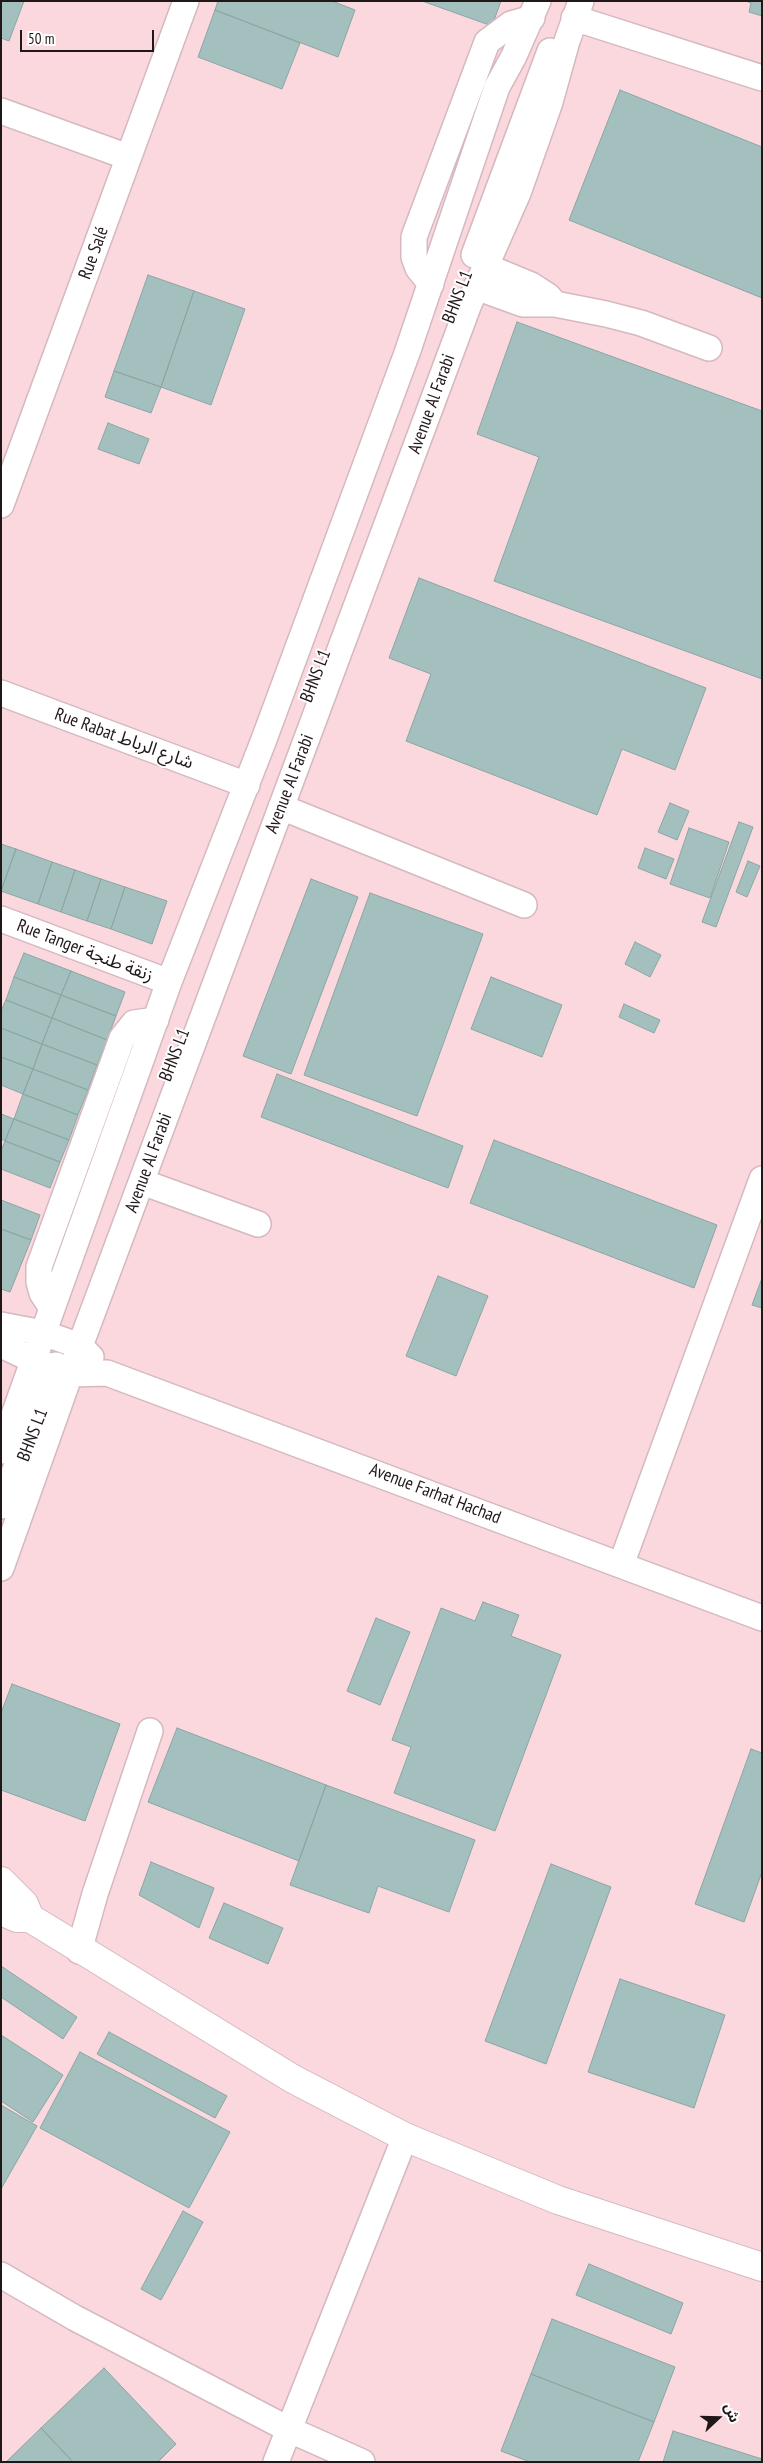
<!DOCTYPE html>
<html>
<head>
<meta charset="utf-8">
<style>
	body { margin:0 }
	#map { position:relative; width:763px; height:2463px; overflow:hidden; background:#ffe8ec; font-family:"PT Sans Narrow","Noto Sans Arabic",sans-serif }
	canvas { display:block }
	.frame { position:absolute; inset:0; border:2px solid #201719; pointer-events:none }
	.north { position:absolute; left:693px; top:2393px; width:50px; height:50px; -webkit-text-stroke:4px #fff; paint-order:stroke; rotate:69deg; font-size:14px; font-weight:700; line-height:20px; text-align:center; color:#201719 }
	.north::after { content:''; display:block; margin:auto; width:18px; height:22px; background:#201719; clip-path:polygon(50% 0,100% 100%,50% 72%,0 100%) }
	.scale { position:absolute; left:20px; top:30px; width:134px; height:22px; box-sizing:border-box; border:2px solid #201719; border-top:0; padding-left:6px; font-size:15px; line-height:18px; white-space:nowrap; color:#201719; -webkit-text-stroke:4px #fff; paint-order:stroke }
</style>
</head>
<body>
<div id="map">
<canvas width="763" height="2463"></canvas>
<div class="frame"></div>
<div class="north">ش</div>
<div class="scale">50 m</div>
</div>
<script>
const context = document.querySelector('canvas').getContext('2d');
context.lineJoin = 'round';
function fill(path, color) { context.fillStyle = color; context.fill(path, 'evenodd'); }
const poly = rows => new Path2D(rows.map(r => 'M' + r).join(''));
function stroke(path, color, width, dash) { context.strokeStyle = color; context.lineWidth = width; context.lineCap = dash ? 'butt' : 'round'; context.setLineDash(dash || []); context.stroke(path); }
function label(font, color, halo, rows, align = 'center') {
  context.font = font + ' "PT Sans Narrow","Noto Sans Arabic",sans-serif'; context.lineWidth = 4; context.setLineDash([]); context.textBaseline = 'middle'; context.strokeStyle = halo; context.fillStyle = color; for (const [text, x, y, turn = 0] of rows) {
    context.save(); context.translate(x, y); context.rotate((+turn || 0) * Math.PI / 180); context.textAlign = isNaN(turn) ? turn : align; if (halo) context.strokeText(text, 0, 0); context.fillText(text, 0, 0); context.restore();
  }
}
fill(poly([
	[1,1,762,1,762,2462,1,2462]
]), '#fbd7de');
const building = poly([
	[1,1,24,1,9,41,1,38,1,1],
	[218,1,332,1,355,10,338,57,215,10,218,1],
	[422,1,501,1,492,26,422,1],
	[746,1,762,1,762,16,749,12,751,3,746,1],
	[215,10,300,43,282,89,198,57,215,10],
	[620,90,762,147,762,298,569,220,620,90],
	[148,275,194,291,161,387,114,371,148,275],
	[194,291,245,309,211,405,161,387,194,291],
	[517,322,762,411,762,679,494,581,539,457,477,434,517,322],
	[114,371,161,387,151,413,105,397,114,371],
	[108,423,149,439,139,464,98,449,108,423],
	[419,578,706,688,675,770,622,749,597,815,406,741,431,674,389,658,419,578],
	[670,803,689,811,677,840,658,832,670,803],
	[739,822,753,827,716,927,702,922,739,822],
	[689,828,729,842,710,898,670,884,689,828],
	[1,844,16,849,1,891,1,844],
	[645,848,674,859,666,879,638,868,645,848],
	[16,849,52,862,38,904,1,891,16,849],
	[748,861,760,866,747,897,736,892,748,861],
	[52,862,75,870,61,912,38,904,52,862],
	[75,870,101,879,87,921,61,912,75,870],
	[101,879,125,887,111,929,87,921,101,879],
	[311,879,358,897,291,1074,243,1056,311,879],
	[125,887,167,901,152,944,111,929,125,887],
	[370,893,483,934,417,1116,304,1075,370,893],
	[635,942,661,955,650,977,625,964,635,942],
	[24,953,71,971,61,995,14,977,24,953],
	[71,971,125,992,116,1016,61,995,71,971],
	[14,977,61,995,52,1018,6,1000,14,977],
	[491,977,562,1005,542,1057,471,1029,491,977],
	[61,995,116,1016,107,1040,52,1018,61,995],
	[6,1000,52,1018,42,1044,1,1028,1,1011,6,1000],
	[624,1004,660,1020,654,1033,619,1017,624,1004],
	[52,1018,107,1040,97,1065,42,1044,52,1018],
	[1,1028,42,1044,33,1069,1,1057,1,1028],
	[42,1044,97,1065,88,1090,33,1069,42,1044],
	[1,1057,33,1069,23,1094,1,1085,1,1057],
	[33,1069,88,1090,78,1115,23,1094,33,1069],
	[277,1074,463,1146,448,1188,261,1117,277,1074],
	[23,1094,78,1115,69,1140,14,1119,23,1094],
	[1,1114,14,1119,5,1141,1,1139,1,1114],
	[14,1119,69,1140,60,1162,5,1141,14,1119],
	[494,1140,717,1225,694,1288,470,1203,494,1140],
	[5,1141,60,1162,50,1188,1,1169,1,1151,5,1141],
	[1,1200,40,1215,31,1240,1,1229,1,1200],
	[1,1229,31,1240,10,1292,1,1289,1,1229],
	[438,1276,488,1296,456,1376,406,1356,438,1276],
	[762,1278,762,1308,752,1305,762,1278],
	[483,1602,519,1615,511,1636,561,1655,495,1831,394,1793,411,1747,392,1740,441,1608,475,1621,483,1602],
	[376,1618,410,1632,380,1705,347,1691,376,1618],
	[12,1684,120,1724,85,1821,1,1790,1,1713,12,1684],
	[177,1728,326,1785,299,1861,148,1802,177,1728],
	[751,1749,762,1753,762,1872,744,1922,695,1904,751,1749],
	[326,1785,475,1840,449,1912,378,1886,369,1913,290,1885,326,1785],
	[151,1862,214,1888,199,1928,139,1895,151,1862],
	[551,1864,611,1887,546,2064,485,2041,551,1864],
	[224,1903,283,1928,268,1964,209,1938,224,1903],
	[1,1966,77,2017,63,2039,1,1997,1,1966],
	[620,1979,725,2015,694,2108,588,2072,620,1979],
	[109,2032,227,2096,215,2118,97,2054,109,2032],
	[1,2035,63,2075,33,2122,1,2101,1,2035],
	[80,2052,230,2132,189,2208,40,2128,80,2052],
	[1,2105,37,2126,1,2189,1,2105],
	[183,2211,203,2222,161,2300,141,2289,183,2211],
	[589,2264,683,2303,671,2334,576,2295,589,2264],
	[552,2319,675,2367,654,2422,531,2374,552,2319],
	[104,2368,176,2444,158,2462,73,2462,41,2428,104,2368],
	[531,2374,654,2422,638,2462,530,2462,501,2451,531,2374],
	[41,2428,73,2462,6,2462,41,2428],
	[673,2431,762,2459,762,2462,663,2462,673,2431]
]);
fill(building, '#a3c0be');
stroke(building, '#8aa7a4', 1);
const minor = poly([
	[574,18,762,78],
	[1,111,128,157],
	[474,255,550,51],
	[485,266,531,285,548,296,555,304],
	[431,284,418,268,414,257,414,237,487,42,511,24,532,18],
	[476,287,523,304,555,304,606,314,641,323,709,348],
	[1,505,186,1],
	[1,693,247,785],
	[281,807,524,905],
	[1,919,169,982],
	[142,1182,258,1224],
	[51,1307,42,1293,39,1282,39,1267,122,1038,134,1023,156,1020],
	[1,1325,43,1333,80,1346,91,1357],
	[1,1345,33,1360,70,1374,107,1373,762,1618],
	[1,1451,169,982,263,742,407,353,497,87,514,56,538,1],
	[1,1506,56,1365],
	[621,1565,762,1179],
	[1,1568,80,1346,469,304,518,193,550,102,567,41,581,1],
	[79,1951,95,1894,150,1731],
	[1,2275,75,2318,290,2430,362,2462],
	[276,2462,405,2137]
]);
const major = poly([
	[1,1881,24,1904,30,1918],
	[1,1911,17,1918,30,1918,293,2079,405,2137,558,2200,762,2267]
]);
stroke(minor, '#d5b9bf', 28);
stroke(major, '#d5b9bf', 30);
stroke(minor, '#fff', 25);
stroke(major, '#fff', 28);
label('18px', '#201719', '#fff', [
	["Rue Salé",94,253,-70],
	["BHNS L1",458,297,-69],
	["Avenue Al Farabi",432,404,-70],
	["BHNS L1",316,676,-69],
	["Rue Rabat شارع الرباط",124,739,20],
	["Avenue Al Farabi",290,784,-69],
	["Rue Tanger زنقة طنجة",85,951,21],
	["BHNS L1",175,1055,-69],
	["Avenue Al Farabi",149,1163,-70],
	["BHNS L1",33,1435,-69],
	["Avenue Farhat Hachad",435,1494,21]
]);
</script>
</body>
</html>
